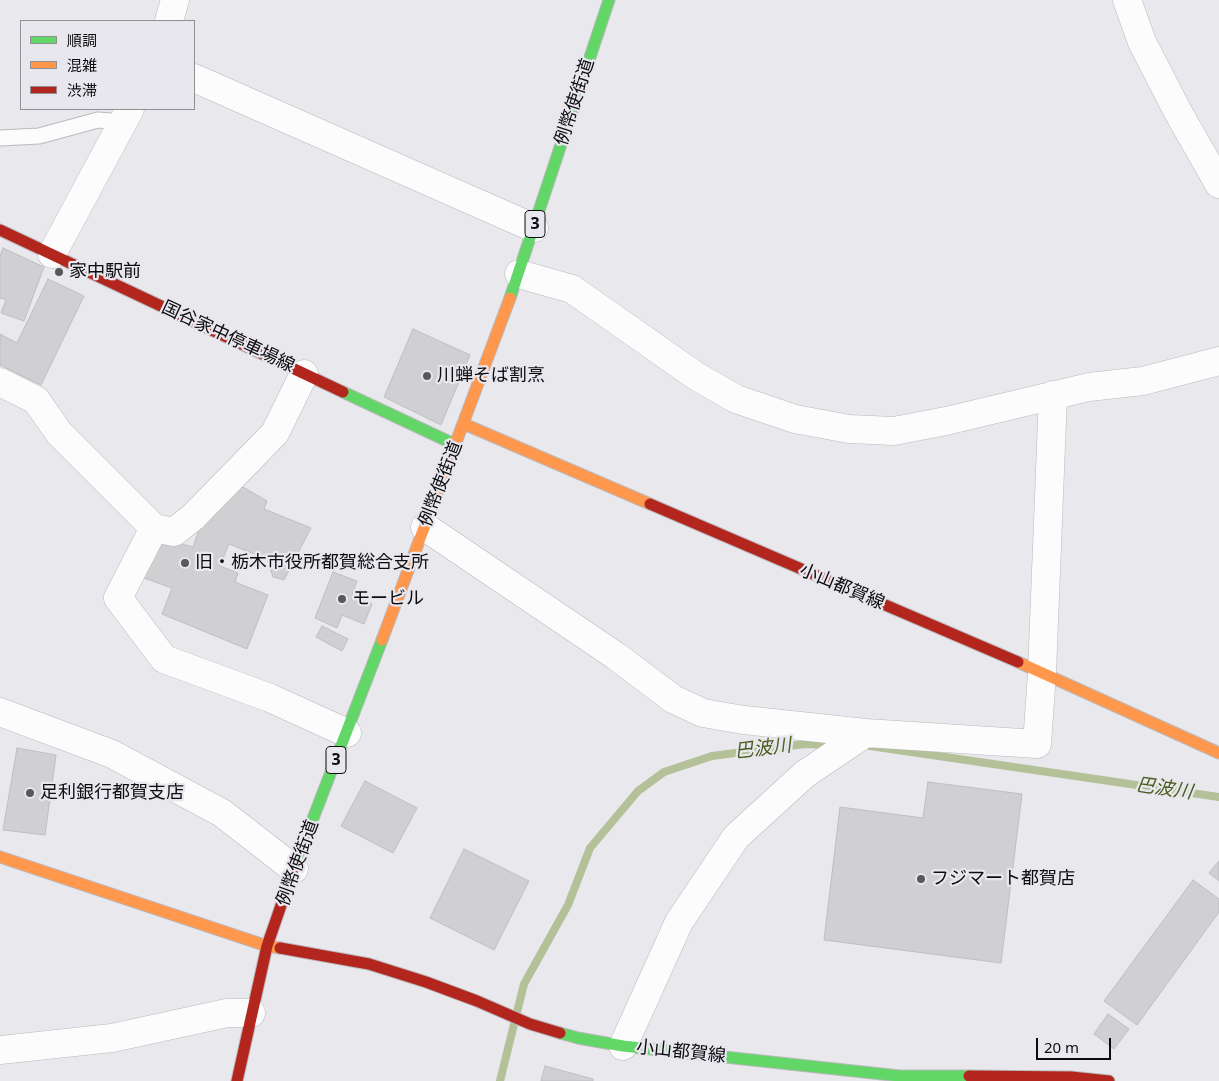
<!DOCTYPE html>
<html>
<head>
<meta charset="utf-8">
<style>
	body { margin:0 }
	#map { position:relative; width:1219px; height:1081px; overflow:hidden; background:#e9e8ed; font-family:"Noto Sans","Noto Sans JP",sans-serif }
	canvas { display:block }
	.legend { position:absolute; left:20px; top:20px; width:175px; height:90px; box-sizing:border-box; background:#e8e7ee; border:1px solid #908f94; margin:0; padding:6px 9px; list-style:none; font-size:15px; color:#0c0b0e }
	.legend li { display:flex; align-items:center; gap:10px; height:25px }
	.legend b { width:25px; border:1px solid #908f94 }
	.scale { position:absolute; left:1036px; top:1038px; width:75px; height:22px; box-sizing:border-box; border:2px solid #0c0b0e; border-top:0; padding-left:6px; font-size:15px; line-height:18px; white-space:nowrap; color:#0c0b0e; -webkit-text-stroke:4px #e8e7ee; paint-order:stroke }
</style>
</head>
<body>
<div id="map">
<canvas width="1219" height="1081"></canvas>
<ul class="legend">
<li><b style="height:6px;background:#63d668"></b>順調</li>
<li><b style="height:6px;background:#ff974d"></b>混雑</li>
<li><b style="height:6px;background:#b3261e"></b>渋滞</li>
</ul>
<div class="scale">20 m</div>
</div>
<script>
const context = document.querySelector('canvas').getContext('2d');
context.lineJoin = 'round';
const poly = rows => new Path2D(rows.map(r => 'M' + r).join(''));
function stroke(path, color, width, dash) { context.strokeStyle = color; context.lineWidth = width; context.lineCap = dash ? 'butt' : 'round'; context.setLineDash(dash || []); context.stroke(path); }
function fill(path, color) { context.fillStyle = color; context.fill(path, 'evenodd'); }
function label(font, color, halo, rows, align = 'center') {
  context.font = font + ' "Noto Sans","Noto Sans JP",sans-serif'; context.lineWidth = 4.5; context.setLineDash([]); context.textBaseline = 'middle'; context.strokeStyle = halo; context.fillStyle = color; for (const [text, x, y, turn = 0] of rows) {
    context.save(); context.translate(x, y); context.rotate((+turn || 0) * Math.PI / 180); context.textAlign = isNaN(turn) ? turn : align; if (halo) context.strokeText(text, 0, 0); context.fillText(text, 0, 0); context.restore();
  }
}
stroke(poly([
	[870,746,1219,797],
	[500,1081,524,984,568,905,590,848,638,791,664,772,712,756,805,744,833,745]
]), '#b3c098', 8);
const building = poly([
	[3,248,44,267,24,321,1,313,6,300,0,298,0,256,3,248],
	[48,279,84,296,41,385,0,365,0,334,17,343,48,279],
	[413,329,470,355,441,425,384,397,413,329],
	[236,483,267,501,264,509,311,528,284,580,273,577,267,559,229,544,220,566,238,573,235,582,268,595,247,649,162,614,172,588,141,577,160,538,193,547,204,515,236,483],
	[333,572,357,581,352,595,372,604,364,624,342,615,337,628,315,618,333,572],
	[322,626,348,639,342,651,316,637,322,626],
	[17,748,56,755,45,835,3,830,17,748],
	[365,781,417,808,393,853,341,826,365,781],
	[928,782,1022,794,1001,963,824,940,840,807,923,818,928,782],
	[464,849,529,881,494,950,430,918,464,849],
	[1219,861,1219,881,1209,873,1219,861],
	[1193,880,1219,899,1219,912,1137,1025,1104,1001,1193,880],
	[1108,1014,1129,1029,1114,1049,1094,1034,1108,1014],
	[545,1066,593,1079,593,1081,541,1081,545,1066]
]);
fill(building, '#d0d0d3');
stroke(building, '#bebec1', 1);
const lane = poly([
	[0,138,39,136,98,120,123,122]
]);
const street = poly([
	[1127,0,1142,42,1178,112,1219,184],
	[169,21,175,0],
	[194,78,534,228],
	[52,254,130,109],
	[519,274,572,289,696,376,736,399,795,419,849,429,894,431,946,421,1089,387,1143,381,1219,361],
	[304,374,275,433,193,517,174,532,154,528,118,598,164,659,270,698,347,733],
	[0,382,36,400,59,433,154,528],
	[425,527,616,656,673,699,703,713,744,720,866,733,1037,744,1042,673,1053,395],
	[0,712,112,754,222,813,294,869],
	[623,1046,679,922,736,837,805,774,866,733],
	[0,1050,112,1038,227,1013,251,1013]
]);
const fast = poly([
	[510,298,609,0],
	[343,392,456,445],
	[295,865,382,640],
	[560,1033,578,1038,623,1046,900,1076,969,1076]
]);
const slow = poly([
	[464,424,650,504],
	[382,640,510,298],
	[1018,662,1219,753],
	[0,857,267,946,280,948]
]);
const jam = poly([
	[0,230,343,392],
	[650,504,1018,662],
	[280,948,369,964,426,982,477,1001,530,1024,560,1033],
	[969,1076,1071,1077,1109,1081],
	[237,1081,267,946,295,865]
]);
stroke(lane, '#bab9bd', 17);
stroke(street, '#bab9bd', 29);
stroke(fast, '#bab9bd', 13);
stroke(slow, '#bab9bd', 13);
stroke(jam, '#bab9bd', 13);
stroke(lane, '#fcfcfc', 15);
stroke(street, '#fcfcfc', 28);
stroke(fast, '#63d668', 11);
stroke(slow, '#ff974d', 11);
stroke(jam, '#b3261e', 11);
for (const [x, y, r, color] of [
	[59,272,5,"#59585c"],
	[427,376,5,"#59585c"],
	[185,563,5,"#59585c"],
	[342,599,5,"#59585c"],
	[30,793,5,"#59585c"],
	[921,879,5,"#59585c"]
]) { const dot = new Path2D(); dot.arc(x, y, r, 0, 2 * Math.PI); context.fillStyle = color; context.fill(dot); stroke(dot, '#e8e7ee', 2); }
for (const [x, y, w] of [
	[535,224,20],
	[336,760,20]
]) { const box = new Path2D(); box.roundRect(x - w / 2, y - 13.5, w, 27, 4); context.fillStyle = '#e8e7ee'; context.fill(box); stroke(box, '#0c0b0e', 1); }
label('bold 16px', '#0c0b0e', null, [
	["3",535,224],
	["3",336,760]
]);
label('18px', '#0c0b0e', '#e8e7ee', [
	["例幣使街道",575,102,-72],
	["国谷家中停車場線",228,337,25],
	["例幣使街道",441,484,-69],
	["小山都賀線",842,587,23],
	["例幣使街道",298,863,-70],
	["小山都賀線",681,1052,6]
]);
label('18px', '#0c0b0e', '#e8e7ee', [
	["家中駅前",69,272],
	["川蝉そば割烹",437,376],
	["旧・栃木市役所都賀総合支所",195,563],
	["モービル",352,599],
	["足利銀行都賀支店",40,793],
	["フジマート都賀店",931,879]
], 'left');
label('italic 19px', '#4c5e1c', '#e8e7ee', [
	["巴波川",763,749,-7],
	["巴波川",1164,789,8]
]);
</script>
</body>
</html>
